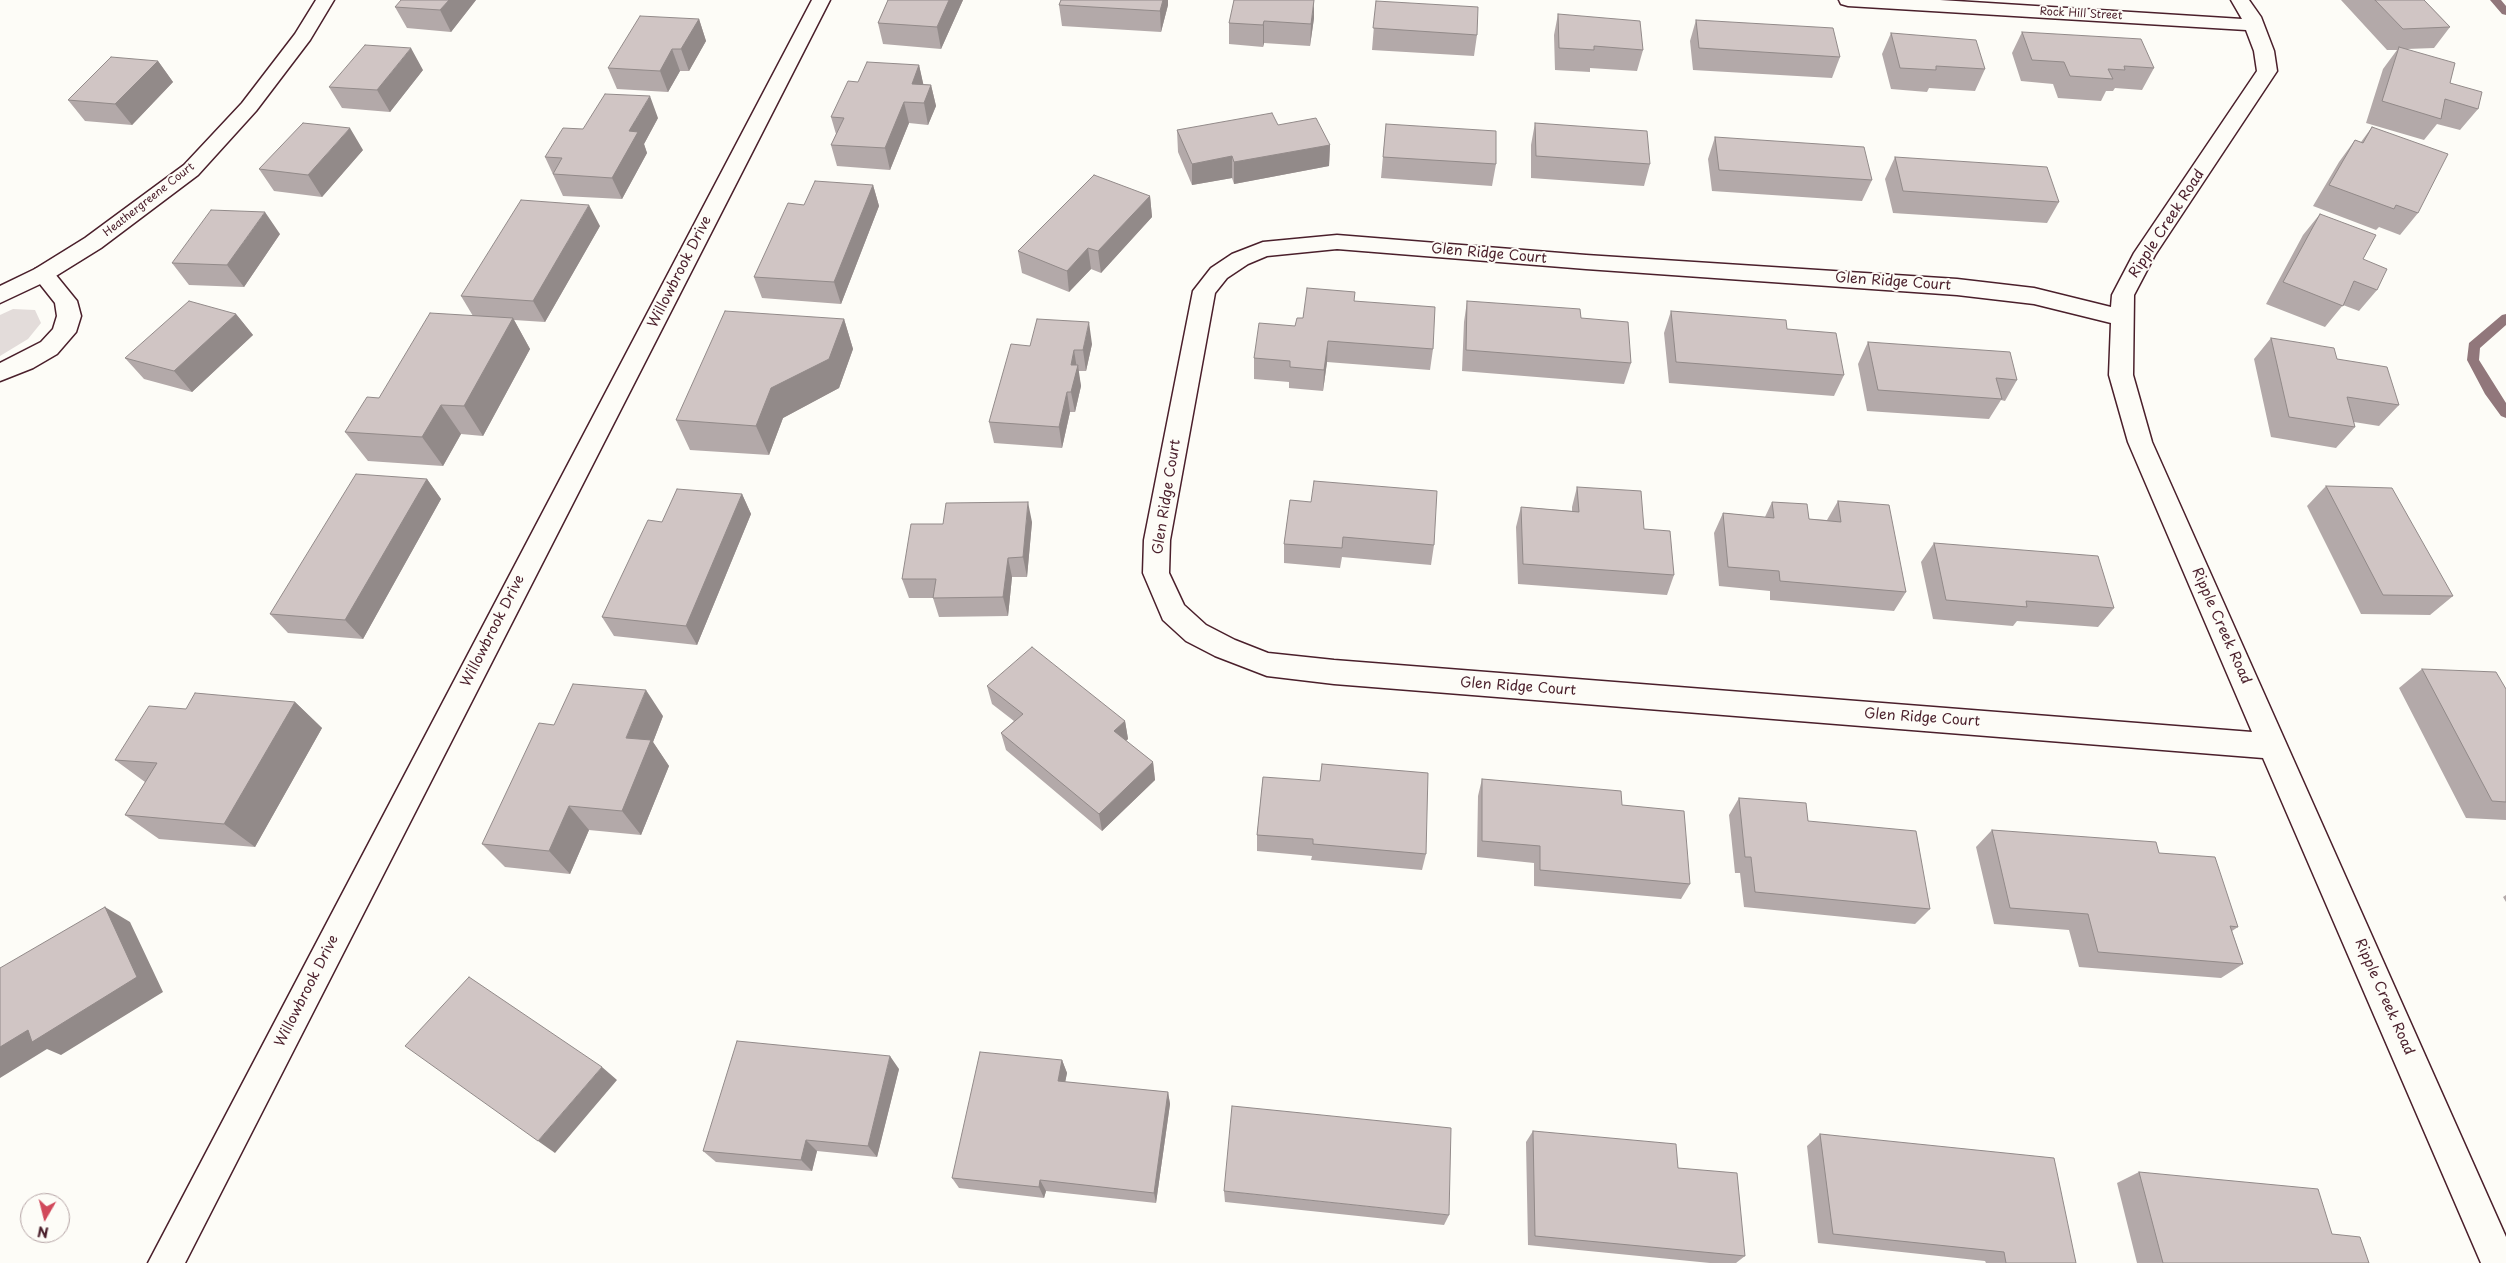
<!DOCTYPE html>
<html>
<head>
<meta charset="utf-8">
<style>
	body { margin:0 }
	#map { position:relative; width:2506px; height:1263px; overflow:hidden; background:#fdfcf7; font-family:"Playpen Sans",sans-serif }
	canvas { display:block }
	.north { position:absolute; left:20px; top:1193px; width:50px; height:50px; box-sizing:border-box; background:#fdfcf7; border:1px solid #b5a4a5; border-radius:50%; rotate:188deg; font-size:14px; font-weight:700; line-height:20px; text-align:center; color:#4a1f2b }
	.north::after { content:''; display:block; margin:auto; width:18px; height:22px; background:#d1495b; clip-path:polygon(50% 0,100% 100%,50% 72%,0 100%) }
</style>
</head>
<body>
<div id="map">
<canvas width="2506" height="1263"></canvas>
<div class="north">N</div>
</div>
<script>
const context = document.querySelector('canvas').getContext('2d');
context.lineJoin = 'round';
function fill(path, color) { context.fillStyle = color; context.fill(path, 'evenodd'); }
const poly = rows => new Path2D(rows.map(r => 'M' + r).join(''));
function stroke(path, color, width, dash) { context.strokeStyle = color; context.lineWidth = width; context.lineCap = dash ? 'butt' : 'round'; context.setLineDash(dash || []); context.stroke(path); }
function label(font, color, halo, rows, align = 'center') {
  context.font = font + ' "Playpen Sans",sans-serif'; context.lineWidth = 4; context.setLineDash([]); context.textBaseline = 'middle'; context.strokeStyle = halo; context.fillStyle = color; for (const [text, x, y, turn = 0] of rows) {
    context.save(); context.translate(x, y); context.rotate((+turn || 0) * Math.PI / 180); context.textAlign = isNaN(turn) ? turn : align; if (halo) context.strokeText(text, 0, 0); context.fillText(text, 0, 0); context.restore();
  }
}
fill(poly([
	[13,309,35,310,41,323,28,339,0,356,0,315]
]), '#e3dcda');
fill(poly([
	[2490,0,2501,0,2506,6,2506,15,2502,14,2490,0],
	[2506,314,2506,325,2480,348,2479,360,2506,403,2506,418,2501,416,2485,394,2467,360,2469,343,2502,315,2506,314]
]), '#91777b');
const lane = poly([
	[43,266,51,269,77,301,81,316,76,332,57,354,33,368,0,381,0,363,41,342,53,329,57,316,55,303,32,274,35,269,43,266]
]);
const street = poly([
	[316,0,334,0,310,40,256,111,198,175,101,248,51,279,0,303,0,286,35,269,85,238,184,165,242,103,295,34,316,0],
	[812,0,830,0,185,1263,148,1263,812,0],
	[1839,0,1940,0,2242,19,2231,0,2249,0,2261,17,2274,51,2277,71,2155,255,2134,295,2133,375,2152,442,2506,1237,2506,1263,2481,1263,2263,758,1334,684,1267,676,1215,656,1186,641,1163,620,1143,573,1144,540,1193,291,1211,268,1232,254,1263,242,1337,235,1586,255,1957,279,2034,288,2111,307,2112,295,2134,253,2257,71,2254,51,2246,30,1848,6,1841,4,1839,0],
	[1337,249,1586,269,1957,295,2034,304,2111,323,2109,375,2128,442,2252,732,1334,660,1268,653,1235,640,1206,625,1184,605,1169,573,1170,540,1215,293,1227,278,1248,264,1267,256,1337,249]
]);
stroke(lane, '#4a1f2b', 3);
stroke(street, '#4a1f2b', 3);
fill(lane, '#fdfcf7');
fill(street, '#fdfcf7');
fill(poly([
	[476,0,451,32,407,28,395,7],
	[888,0,963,0,941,49,883,44,878,23],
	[1061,0,1168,0,1168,5,1161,32,1062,26,1059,5],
	[2341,0,2424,0,2450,27,2434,48,2407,49,2450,83,2478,109,2460,130,2437,124,2424,140,2366,123,2383,69,2397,50,2387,50],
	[1376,1,1477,35,1474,56,1372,50],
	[1558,14,1643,50,1637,71,1590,68,1590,72,1555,70,1554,35],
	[1314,18,1310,46,1264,43,1263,47,1229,44,1229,23],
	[699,19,706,41,689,71,680,71,668,92,617,89,608,68],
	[1696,20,1840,57,1832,78,1693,70,1690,41],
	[2022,32,2154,68,2142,90,2115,88,2113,91,2106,91,2101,101,2058,98,2053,84,2021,81,2012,53],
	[1891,33,1985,69,1975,91,1929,88,1927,92,1891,89,1882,54],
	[158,61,173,82,132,125,85,121,68,100],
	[919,65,923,84,931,85,936,106,928,125,909,123,890,170,837,166,831,145,836,134,831,117,858,82],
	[423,70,390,112,342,108,329,87],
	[658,118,644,144,647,153,622,199,563,196,545,157,583,129],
	[1535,123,1650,164,1644,186,1531,178,1531,145],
	[1386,124,1496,164,1492,186,1381,178],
	[1278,125,1330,145,1329,166,1234,184,1232,178,1192,185,1178,152,1177,130],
	[2372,127,2418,213,2400,235,2379,227,2376,230,2313,206,2339,162,2355,140,2361,142],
	[1715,137,1872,180,1862,201,1712,191,1708,159],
	[363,150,322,197,274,191,259,169],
	[1895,157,2059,202,2047,223,1893,213,1885,179],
	[873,185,879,206,841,304,762,298,754,277,804,205],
	[1150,196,1152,217,1101,273,1091,269,1069,292,1022,273,1018,251],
	[2320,214,2363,259,2377,290,2359,311,2343,305,2325,327,2266,304,2303,235],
	[600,226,545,322,514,320,530,349,483,436,461,434,443,466,368,461,345,432,379,398,473,316,461,296],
	[280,234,244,287,189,285,172,263],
	[1354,301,1433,349,1430,370,1327,362,1323,391,1289,388,1289,382,1254,379,1254,358,1295,326,1303,318],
	[1467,301,1631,363,1624,384,1462,371,1464,322],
	[1671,311,1787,329,1844,375,1834,396,1669,383,1664,333],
	[236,314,253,335,192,392,144,379,125,358],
	[844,319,853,349,839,388,783,418,769,455,690,450,676,420],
	[2271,338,2337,359,2399,405,2379,426,2354,422,2355,427,2336,448,2271,437,2254,359],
	[1868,342,2017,380,2005,401,2001,400,1989,419,1867,411,1858,364],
	[1092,344,1086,371,1078,371,1081,386,1075,412,1070,412,1062,448,994,443,989,422,1030,346],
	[427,479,441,499,363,639,288,633,270,614],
	[2326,486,2453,596,2430,615,2361,614,2307,506],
	[1577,487,1644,529,1674,575,1667,595,1518,584,1516,527,1521,507,1572,511,1572,507],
	[742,494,751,514,697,645,614,636,602,617,662,522],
	[1290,500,1434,545,1431,565,1342,557,1340,568,1284,563,1284,544],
	[1838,501,1906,592,1894,611,1770,600,1770,591,1719,586,1714,533,1723,513,1765,517,1772,502,1809,519,1827,520],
	[1032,522,1027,577,1012,577,1008,616,939,617,933,598,909,598,902,579],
	[1934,543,2114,608,2098,627,2017,621,2013,626,1933,619,1921,562],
	[2422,669,2506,689,2506,820,2466,818,2399,688],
	[987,686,1125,721,1128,739,1126,741,1153,762,1155,780,1102,831,1006,750,1001,733,1014,721,992,704],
	[295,702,322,728,255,847,159,839,125,815,145,782,115,760,186,709],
	[663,716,653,742,669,766,641,835,589,830,570,874,505,867,482,844],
	[1263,777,1426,854,1422,870,1311,860,1312,856,1257,851,1257,835],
	[1482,779,1622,805,1690,884,1681,899,1534,886,1534,863,1477,857,1478,796],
	[1739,798,1808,821,1930,909,1915,924,1744,907,1740,873,1735,873,1729,815],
	[1992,830,2159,853,2238,927,2232,931,2243,964,2221,978,2079,967,2069,930,1994,924,1976,847],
	[2506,895,2506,902,2503,897],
	[1062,1060,1067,1073,1065,1082,1168,1092,1170,1104,1156,1203,1046,1191,1044,1198,959,1188,952,1178],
	[899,1069,877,1157,817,1151,812,1171,716,1162,703,1151],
	[1533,1131,1678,1168,1745,1256,1736,1263,1710,1263,1528,1245,1526,1142],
	[1820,1134,2076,1263,1986,1263,1985,1261,1818,1243,1807,1146],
	[2139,1172,2369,1263,2137,1263,2117,1183],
	[1224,1191,1449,1215,1444,1225,1225,1202]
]), '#b3a9a9');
fill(poly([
	[449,0,476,0,451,32,440,10],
	[949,0,963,0,941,49,937,27],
	[1163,0,1168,0,1168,5,1161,32,1160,11],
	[1314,0,1314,18,1310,46,1311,24],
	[699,19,706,41,689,71,681,49],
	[1264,21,1264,43,1263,47,1263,25],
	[411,48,423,70,390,112,377,90],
	[672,49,680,71,668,92,660,71],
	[158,61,173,82,132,125,115,104],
	[919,65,924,87,912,84],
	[931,85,936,106,928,125,924,103],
	[650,96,658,118,644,144,647,153,622,199,612,178,629,131],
	[904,102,909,123,890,170,885,148],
	[350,128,363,150,322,197,308,175],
	[1330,145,1329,166,1234,184,1234,162],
	[1232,156,1232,178,1192,185,1192,164],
	[873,185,879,206,841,304,834,282],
	[1150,196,1152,217,1101,273,1098,251],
	[589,205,600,226,545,322,533,301],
	[265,212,280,234,244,287,227,265],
	[1088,248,1091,269,1069,292,1067,271],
	[236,314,253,335,192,392,174,371],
	[513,318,530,349,483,436,464,406],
	[844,319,853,349,839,388,783,418,769,455,756,426,771,388],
	[1089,322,1092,344,1086,371,1083,350],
	[1328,341,1327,362,1323,391,1324,370],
	[1074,350,1077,369,1078,365,1081,386,1075,412,1071,392,1071,365],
	[1067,392,1070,412,1062,448,1059,427],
	[441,405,461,434,443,466,422,437],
	[427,479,441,499,363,639,345,620],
	[742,494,751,514,697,645,686,626],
	[1028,502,1032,522,1027,577,1023,557],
	[1008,558,1012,577,1008,616,1003,597],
	[646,690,663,716,653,742,669,766,641,835,622,811,626,738],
	[295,702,322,728,255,847,224,824],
	[1125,721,1128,739,1116,749,1114,731],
	[1153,762,1155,780,1102,831,1099,814],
	[569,806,589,830,570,874,549,851],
	[105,907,130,922,163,992,61,1055,47,1049,0,1078,0,1047],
	[890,1056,899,1069,877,1157,868,1146],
	[1062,1060,1067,1073,1063,1093,1058,1081],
	[602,1067,617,1080,555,1153,538,1141],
	[1168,1092,1170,1104,1156,1203,1154,1193],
	[806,1140,817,1151,812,1171,801,1160],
	[1040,1180,1046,1191,1044,1198,1039,1187]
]), '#928a89');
const building = poly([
	[401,0,449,0,440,10,395,7,401,0],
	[888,0,949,0,937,27,878,23,888,0],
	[1061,0,1163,0,1160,11,1059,5,1061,0],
	[1234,0,1314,0,1311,24,1264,21,1263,25,1229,23,1234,0],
	[2375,0,2424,0,2450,27,2403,29,2375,0],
	[1376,1,1478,7,1477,35,1373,28,1376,1],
	[1558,14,1640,21,1643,50,1594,46,1594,50,1559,48,1558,14],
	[640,16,699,19,681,49,672,49,660,71,608,68,640,16],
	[1696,20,1833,28,1840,57,1699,48,1696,20],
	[2022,32,2141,39,2154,68,2124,66,2125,70,2108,69,2113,79,2070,76,2064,62,2032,60,2022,32],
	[1891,33,1976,40,1985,69,1936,66,1936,70,1900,68,1891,33],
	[365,45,411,48,377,90,329,87,365,45],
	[2399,47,2455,63,2450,83,2482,92,2478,109,2445,99,2441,119,2382,101,2399,47],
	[111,57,158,61,115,104,68,100,111,57],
	[867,62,919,65,912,84,931,85,924,103,904,102,885,148,831,145,844,118,831,117,848,81,858,82,867,62],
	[605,94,650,96,629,131,638,132,612,178,553,174,562,158,545,157,563,128,583,129,605,94],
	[1272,113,1278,125,1316,118,1330,145,1234,162,1232,156,1192,164,1177,130,1272,113],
	[303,123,350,128,308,175,259,169,303,123],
	[1535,123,1647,131,1650,164,1536,156,1535,123],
	[1386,124,1496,131,1496,164,1383,157,1386,124],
	[2372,127,2448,154,2418,213,2396,205,2394,209,2329,185,2355,140,2363,143,2372,127],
	[1715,137,1864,147,1872,180,1719,170,1715,137],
	[1895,157,2047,167,2059,202,1903,191,1895,157],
	[1094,175,1150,196,1098,251,1088,248,1067,271,1018,251,1094,175],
	[815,181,873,185,834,282,754,277,788,203,804,205,815,181],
	[521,200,589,205,533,301,461,296,521,200],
	[211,210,265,212,227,265,172,263,211,210],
	[2320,214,2376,235,2363,259,2387,269,2377,290,2354,281,2343,306,2283,282,2320,214],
	[1307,288,1355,292,1354,301,1435,307,1433,349,1328,341,1324,370,1290,367,1290,361,1254,358,1259,323,1295,326,1297,318,1303,318,1307,288],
	[189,301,236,314,174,371,125,358,189,301],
	[1467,301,1580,309,1581,318,1628,322,1631,363,1466,350,1467,301],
	[725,311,844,319,829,359,771,388,756,426,676,420,725,311],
	[1671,311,1786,320,1787,329,1836,333,1844,375,1676,362,1671,311],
	[430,313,513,318,464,406,441,405,422,437,345,432,367,397,379,398,430,313],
	[1037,319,1089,322,1083,350,1074,350,1071,365,1078,365,1071,392,1067,392,1059,427,989,422,1011,344,1030,346,1037,319],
	[2271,338,2334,348,2337,359,2387,367,2399,405,2347,397,2355,427,2289,417,2271,338],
	[1868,342,2010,352,2017,380,1996,378,2002,399,1878,390,1868,342],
	[356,474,427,479,345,620,270,614,356,474],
	[1314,481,1437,491,1434,545,1343,537,1342,548,1284,544,1290,500,1311,502,1314,481],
	[2326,486,2392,488,2453,596,2383,595,2326,486],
	[1577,487,1641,491,1644,529,1670,531,1674,575,1523,564,1521,507,1579,512,1577,487],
	[677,489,742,494,686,626,602,617,648,520,662,522,677,489],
	[1838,501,1889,505,1906,592,1780,581,1779,571,1728,567,1723,513,1774,518,1772,502,1807,504,1809,519,1841,522,1838,501],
	[1028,502,1023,557,1008,558,1003,597,933,598,936,579,902,579,911,524,943,524,946,503,1028,502],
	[1934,543,2098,556,2114,608,2026,601,2027,607,1946,600,1934,543],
	[1032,647,1125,721,1114,731,1153,762,1099,814,1001,733,1023,714,987,686,1032,647],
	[2422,669,2496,672,2506,689,2506,802,2492,801,2422,669],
	[573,684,646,690,626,738,651,740,622,811,569,806,549,851,482,844,539,723,554,725,573,684],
	[195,693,295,702,224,824,125,815,157,763,115,760,149,706,186,709,195,693],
	[1322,764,1428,773,1426,854,1313,844,1313,839,1257,835,1263,777,1320,781,1322,764],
	[1482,779,1621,791,1622,805,1684,811,1690,884,1540,870,1540,846,1482,841,1482,779],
	[1739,798,1806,803,1808,821,1916,831,1930,909,1755,892,1751,857,1745,857,1739,798],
	[1992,830,2156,842,2159,853,2215,857,2238,927,2230,926,2243,964,2098,952,2088,914,2010,908,1992,830],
	[105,907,137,977,32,1042,28,1030,0,1047,0,968,105,907],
	[469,977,602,1067,538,1141,405,1046,469,977],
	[737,1041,890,1056,868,1146,806,1140,801,1160,703,1151,737,1041],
	[980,1052,1062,1060,1058,1081,1168,1092,1154,1193,1040,1180,1039,1187,952,1178,980,1052],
	[1232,1106,1451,1128,1449,1215,1224,1191,1232,1106],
	[1533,1131,1676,1144,1678,1168,1737,1173,1745,1256,1535,1236,1533,1131],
	[1820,1134,2054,1158,2076,1263,2006,1263,2004,1252,1833,1234,1820,1134],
	[2139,1172,2318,1189,2332,1234,2360,1237,2369,1263,2163,1263,2139,1172]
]);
fill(building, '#d0c5c4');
stroke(building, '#928a89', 1);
label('11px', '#4a1f2b', '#fdfcf7', [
	["Rock Hill Street",2081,14,3],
	["Heathergreene Court",149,200,-38]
]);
label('14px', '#4a1f2b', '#fdfcf7', [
	["Ripple Creek Road",2167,224,-57],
	["Glen Ridge Court",1489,254,5],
	["Willowbrook Drive",680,272,-63],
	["Glen Ridge Court",1893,282,4],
	["Glen Ridge Court",1167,497,-81],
	["Ripple Creek Road",2221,626,66],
	["Willowbrook Drive",493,631,-63],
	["Glen Ridge Court",1518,687,4],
	["Glen Ridge Court",1922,718,4],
	["Willowbrook Drive",307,991,-63],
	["Ripple Creek Road",2384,997,66]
]);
</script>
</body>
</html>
